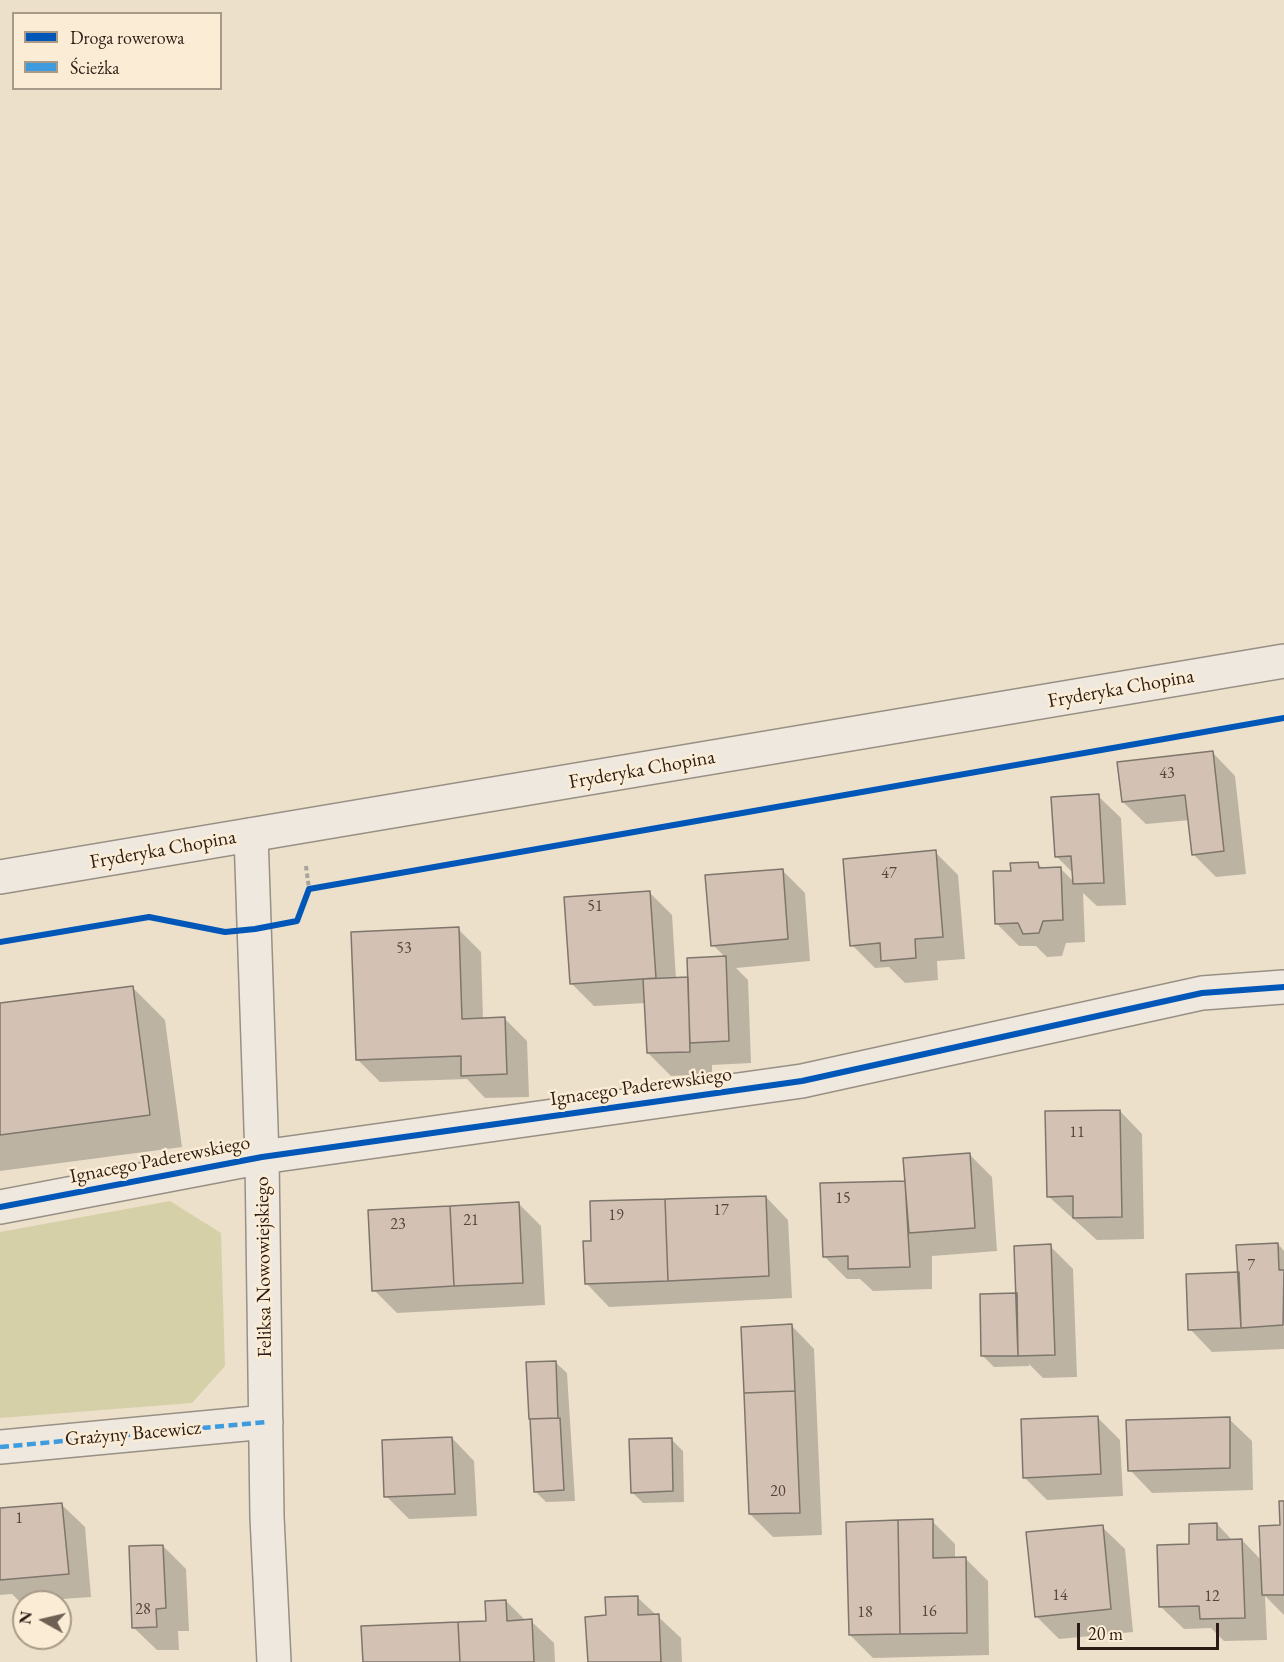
<!DOCTYPE html>
<html>
<head>
<meta charset="utf-8">
<style>
	body { margin:0 }
	#map { position:relative; width:1284px; height:1662px; overflow:hidden; background:#ece0cb; font-family:"EB Garamond",serif }
	canvas { display:block }
	.legend { position:absolute; left:12px; top:12px; width:210px; height:78px; box-sizing:border-box; background:#fbedd5; border:2px solid #a89988; margin:0; padding:8px 10px; list-style:none; font-size:18px; color:#2c1b14 }
	.legend li { display:flex; align-items:center; gap:12px; height:30px }
	.legend b { width:30px; border:2px solid #a89988 }
	.north { position:absolute; left:12px; top:1590px; width:60px; height:60px; box-sizing:border-box; background:#fbedd5; border:2px solid #a89988; border-radius:50%; rotate:278deg; font-size:16px; font-weight:700; line-height:24px; text-align:center; color:#2c1b14 }
	.north::after { content:''; display:block; margin:auto; width:21px; height:27px; background:#6f6054; clip-path:polygon(50% 0,100% 100%,50% 72%,0 100%) }
	.scale { position:absolute; left:1077px; top:1623px; width:142px; height:27px; box-sizing:border-box; border:3px solid #2c1b14; border-top:0; padding-left:8px; font-size:18px; line-height:21px; white-space:nowrap; color:#2c1b14; -webkit-text-stroke:4px #fbedd5; paint-order:stroke }
</style>
</head>
<body>
<div id="map">
<canvas width="1284" height="1662"></canvas>
<ul class="legend">
<li><b style="height:8px;background:#0057b8"></b>Droga rowerowa</li>
<li><b style="height:8px;background:#3d9bde"></b>Ścieżka</li>
</ul>
<div class="north">N</div>
<div class="scale">20 m</div>
</div>
<script>
const context = document.querySelector('canvas').getContext('2d');
context.lineJoin = 'round';
function fill(path, color) { context.fillStyle = color; context.fill(path, 'evenodd'); }
const poly = rows => new Path2D(rows.map(r => 'M' + r).join(''));
function stroke(path, color, width, dash) { context.strokeStyle = color; context.lineWidth = width; context.lineCap = dash ? 'butt' : 'round'; context.setLineDash(dash || []); context.stroke(path); }
function label(font, color, halo, rows, align = 'center') {
  context.font = font + ' "EB Garamond",serif'; context.lineWidth = 5; context.setLineDash([]); context.textBaseline = 'middle'; context.strokeStyle = halo; context.fillStyle = color; for (const [text, x, y, turn = 0] of rows) {
    context.save(); context.translate(x, y); context.rotate((+turn || 0) * Math.PI / 180); context.textAlign = isNaN(turn) ? turn : align; if (halo) context.strokeText(text, 0, 0); context.fillText(text, 0, 0); context.restore();
  }
}
fill(poly([
	[170,1201,221,1233,225,1366,192,1403,0,1418,0,1232]
]), '#d6d0a9');
fill(poly([
	[1213,753,1235,776,1246,874,1216,877,1194,855,1190,820,1146,824,1123,802],
	[1098,796,1121,818,1126,905,1097,906,1083,893,1085,942,1066,943,1062,956,1047,957,1036,946,1019,946,996,923,1013,872,1037,863,1043,869,1061,869,1074,882,1073,873,1056,856],
	[935,852,958,875,965,959,937,961,938,980,905,983,889,967,875,968,852,945],
	[782,870,805,893,810,961,736,968,748,980,751,1063,712,1065,712,1074,671,1076,648,1053,646,1003,594,1006,571,983,650,893,672,915,676,979,689,978,726,958,713,945],
	[458,929,481,952,483,1019,504,1018,527,1041,529,1097,485,1098,467,1079,380,1082,357,1059],
	[132,987,165,1020,182,1147,0,1171,0,1005],
	[1120,1111,1142,1134,1144,1239,1097,1240,1048,1196],
	[969,1154,992,1177,997,1251,932,1256,932,1289,873,1291,860,1279,847,1279,824,1256,906,1182],
	[766,1197,788,1220,792,1298,609,1307,587,1284,593,1242],
	[518,1203,541,1226,545,1305,397,1313,374,1290],
	[1278,1244,1284,1251,1284,1349,1212,1352,1190,1329,1240,1274],
	[1050,1246,1073,1269,1077,1377,1043,1378,1029,1364,1029,1366,994,1367,983,1356,1018,1294],
	[792,1326,814,1349,822,1535,773,1537,750,1514],
	[555,1362,567,1373,575,1501,546,1502,535,1491,528,1363],
	[1097,1417,1120,1440,1123,1496,1047,1500,1024,1477],
	[1229,1419,1252,1441,1253,1490,1152,1493,1130,1470],
	[452,1438,474,1461,477,1516,409,1519,386,1496],
	[671,1439,683,1451,684,1502,643,1503,632,1492],
	[1284,1502,1284,1615,1265,1596,1267,1640,1224,1641,1211,1628,1184,1629,1161,1607,1191,1545,1217,1524,1233,1541,1242,1540,1262,1561,1282,1527],
	[62,1505,85,1527,91,1597,20,1602,12,1594,0,1595,0,1510],
	[932,1521,955,1544,955,1559,965,1558,988,1581,989,1655,873,1658,850,1635],
	[1102,1527,1125,1549,1133,1632,1059,1639,1036,1616],
	[163,1546,186,1569,189,1631,178,1631,179,1650,157,1650,134,1628],
	[637,1597,681,1638,682,1662,589,1662,608,1617],
	[506,1601,526,1621,531,1621,554,1643,555,1662,365,1662,487,1622]
]), '#0003');
const building = poly([
	[1213,751,1224,851,1192,855,1185,795,1122,802,1117,762,1213,751],
	[1099,794,1104,883,1073,884,1071,856,1055,857,1051,797,1099,794],
	[936,850,943,937,915,939,916,958,881,961,880,943,850,946,843,859,936,850],
	[1038,862,1039,868,1061,867,1063,920,1043,921,1039,933,1023,934,1018,923,995,924,993,871,1011,871,1010,863,1038,862],
	[783,869,788,939,711,946,705,875,783,869],
	[650,891,656,978,570,984,564,897,650,891],
	[459,927,462,1019,505,1017,507,1074,461,1076,461,1056,356,1060,351,932,459,927],
	[726,956,729,1041,690,1043,687,958,726,956],
	[688,977,690,1052,647,1053,643,979,688,977],
	[133,986,150,1115,0,1135,0,1003,133,986],
	[1120,1110,1122,1217,1073,1218,1073,1196,1047,1197,1045,1111,1120,1110],
	[970,1153,975,1228,909,1233,903,1158,970,1153],
	[905,1181,910,1267,848,1269,848,1256,823,1257,820,1183,905,1181],
	[766,1196,769,1276,668,1281,665,1199,766,1196],
	[665,1199,668,1281,585,1284,583,1241,591,1241,590,1201,665,1199],
	[519,1202,523,1283,454,1286,450,1206,519,1202],
	[450,1206,454,1286,372,1291,368,1210,450,1206],
	[1278,1243,1279,1270,1284,1270,1283,1325,1241,1328,1236,1245,1278,1243],
	[1051,1244,1055,1355,1018,1356,1014,1246,1051,1244],
	[1239,1272,1241,1328,1188,1330,1186,1274,1239,1272],
	[1017,1293,1018,1356,981,1356,980,1294,1017,1293],
	[792,1324,795,1391,744,1393,741,1327,792,1324],
	[556,1361,558,1418,529,1419,526,1362,556,1361],
	[795,1391,800,1513,749,1514,744,1393,795,1391],
	[1098,1416,1101,1474,1023,1478,1021,1419,1098,1416],
	[1230,1417,1230,1468,1128,1471,1126,1420,1230,1417],
	[560,1418,564,1490,534,1492,530,1419,560,1418],
	[452,1437,455,1494,384,1497,382,1440,452,1437],
	[672,1438,673,1491,631,1493,629,1439,672,1438],
	[1279,1501,1284,1501,1284,1595,1262,1595,1259,1526,1280,1525,1279,1501],
	[62,1503,69,1574,0,1580,0,1508,62,1503],
	[933,1519,933,1558,966,1557,967,1633,900,1634,898,1520,933,1519],
	[898,1520,900,1634,849,1635,846,1522,898,1520],
	[1217,1523,1217,1540,1242,1539,1245,1618,1200,1619,1199,1606,1159,1607,1157,1545,1189,1544,1189,1524,1217,1523],
	[1103,1525,1111,1609,1035,1617,1026,1532,1103,1525],
	[163,1545,166,1608,156,1609,157,1627,132,1628,129,1546,163,1545],
	[638,1596,638,1615,659,1614,661,1662,588,1662,585,1617,606,1615,605,1597,638,1596],
	[506,1600,507,1621,532,1619,534,1662,460,1662,458,1622,486,1621,485,1601,506,1600],
	[458,1622,460,1662,363,1662,361,1626,458,1622]
]);
fill(building, '#d3c1b3');
stroke(building, '#7e756b', 1.5);
const minor = poly([
	[251,835,262,1157,267,1517,274,1662],
	[0,1207,262,1157,802,1081,1202,993,1284,987],
	[0,1447,266,1422]
]);
const tertiary = poly([
	[0,877,1284,661]
]);
stroke(minor, '#989084', 36);
stroke(tertiary, '#989084', 36);
stroke(poly([
	[306,866,309,889]
]), '#aaa39b', 4, [4.5, 3]);
stroke(minor, '#efe8de', 33);
stroke(tertiary, '#efe8de', 33);
stroke(poly([
	[0,1447,266,1422]
]), '#3d9bde', 4.5, [9, 4.5]);
stroke(poly([
	[0,942,149,917,225,932,255,929,297,921,309,889,1284,718],
	[0,1207,262,1157,802,1081,1202,993,1284,987]
]), '#0057b8', 6);
label('16px', '#56443c', null, [
	["43",1167,774],
	["47",889,874],
	["51",595,907],
	["53",404,949],
	["11",1077,1133],
	["15",843,1199],
	["17",721,1211],
	["19",616,1216],
	["21",471,1221],
	["23",398,1225],
	["7",1251,1266],
	["20",778,1492],
	["1",19,1519],
	["14",1060,1596],
	["12",1212,1597],
	["28",143,1610],
	["16",929,1612],
	["18",865,1613]
]);
label('20px', '#2c1b14', '#fbedd5', [
	["Fryderyka Chopina",1121,689,-10],
	["Fryderyka Chopina",642,770,-10],
	["Fryderyka Chopina",163,850,-10],
	["Ignacego Paderewskiego",641,1087,-8],
	["Ignacego Paderewskiego",160,1160,-11],
	["Feliksa Nowowiejskiego",264,1267,-91],
	["Grażyny Bacewicz",133,1434,-5]
]);
</script>
</body>
</html>
